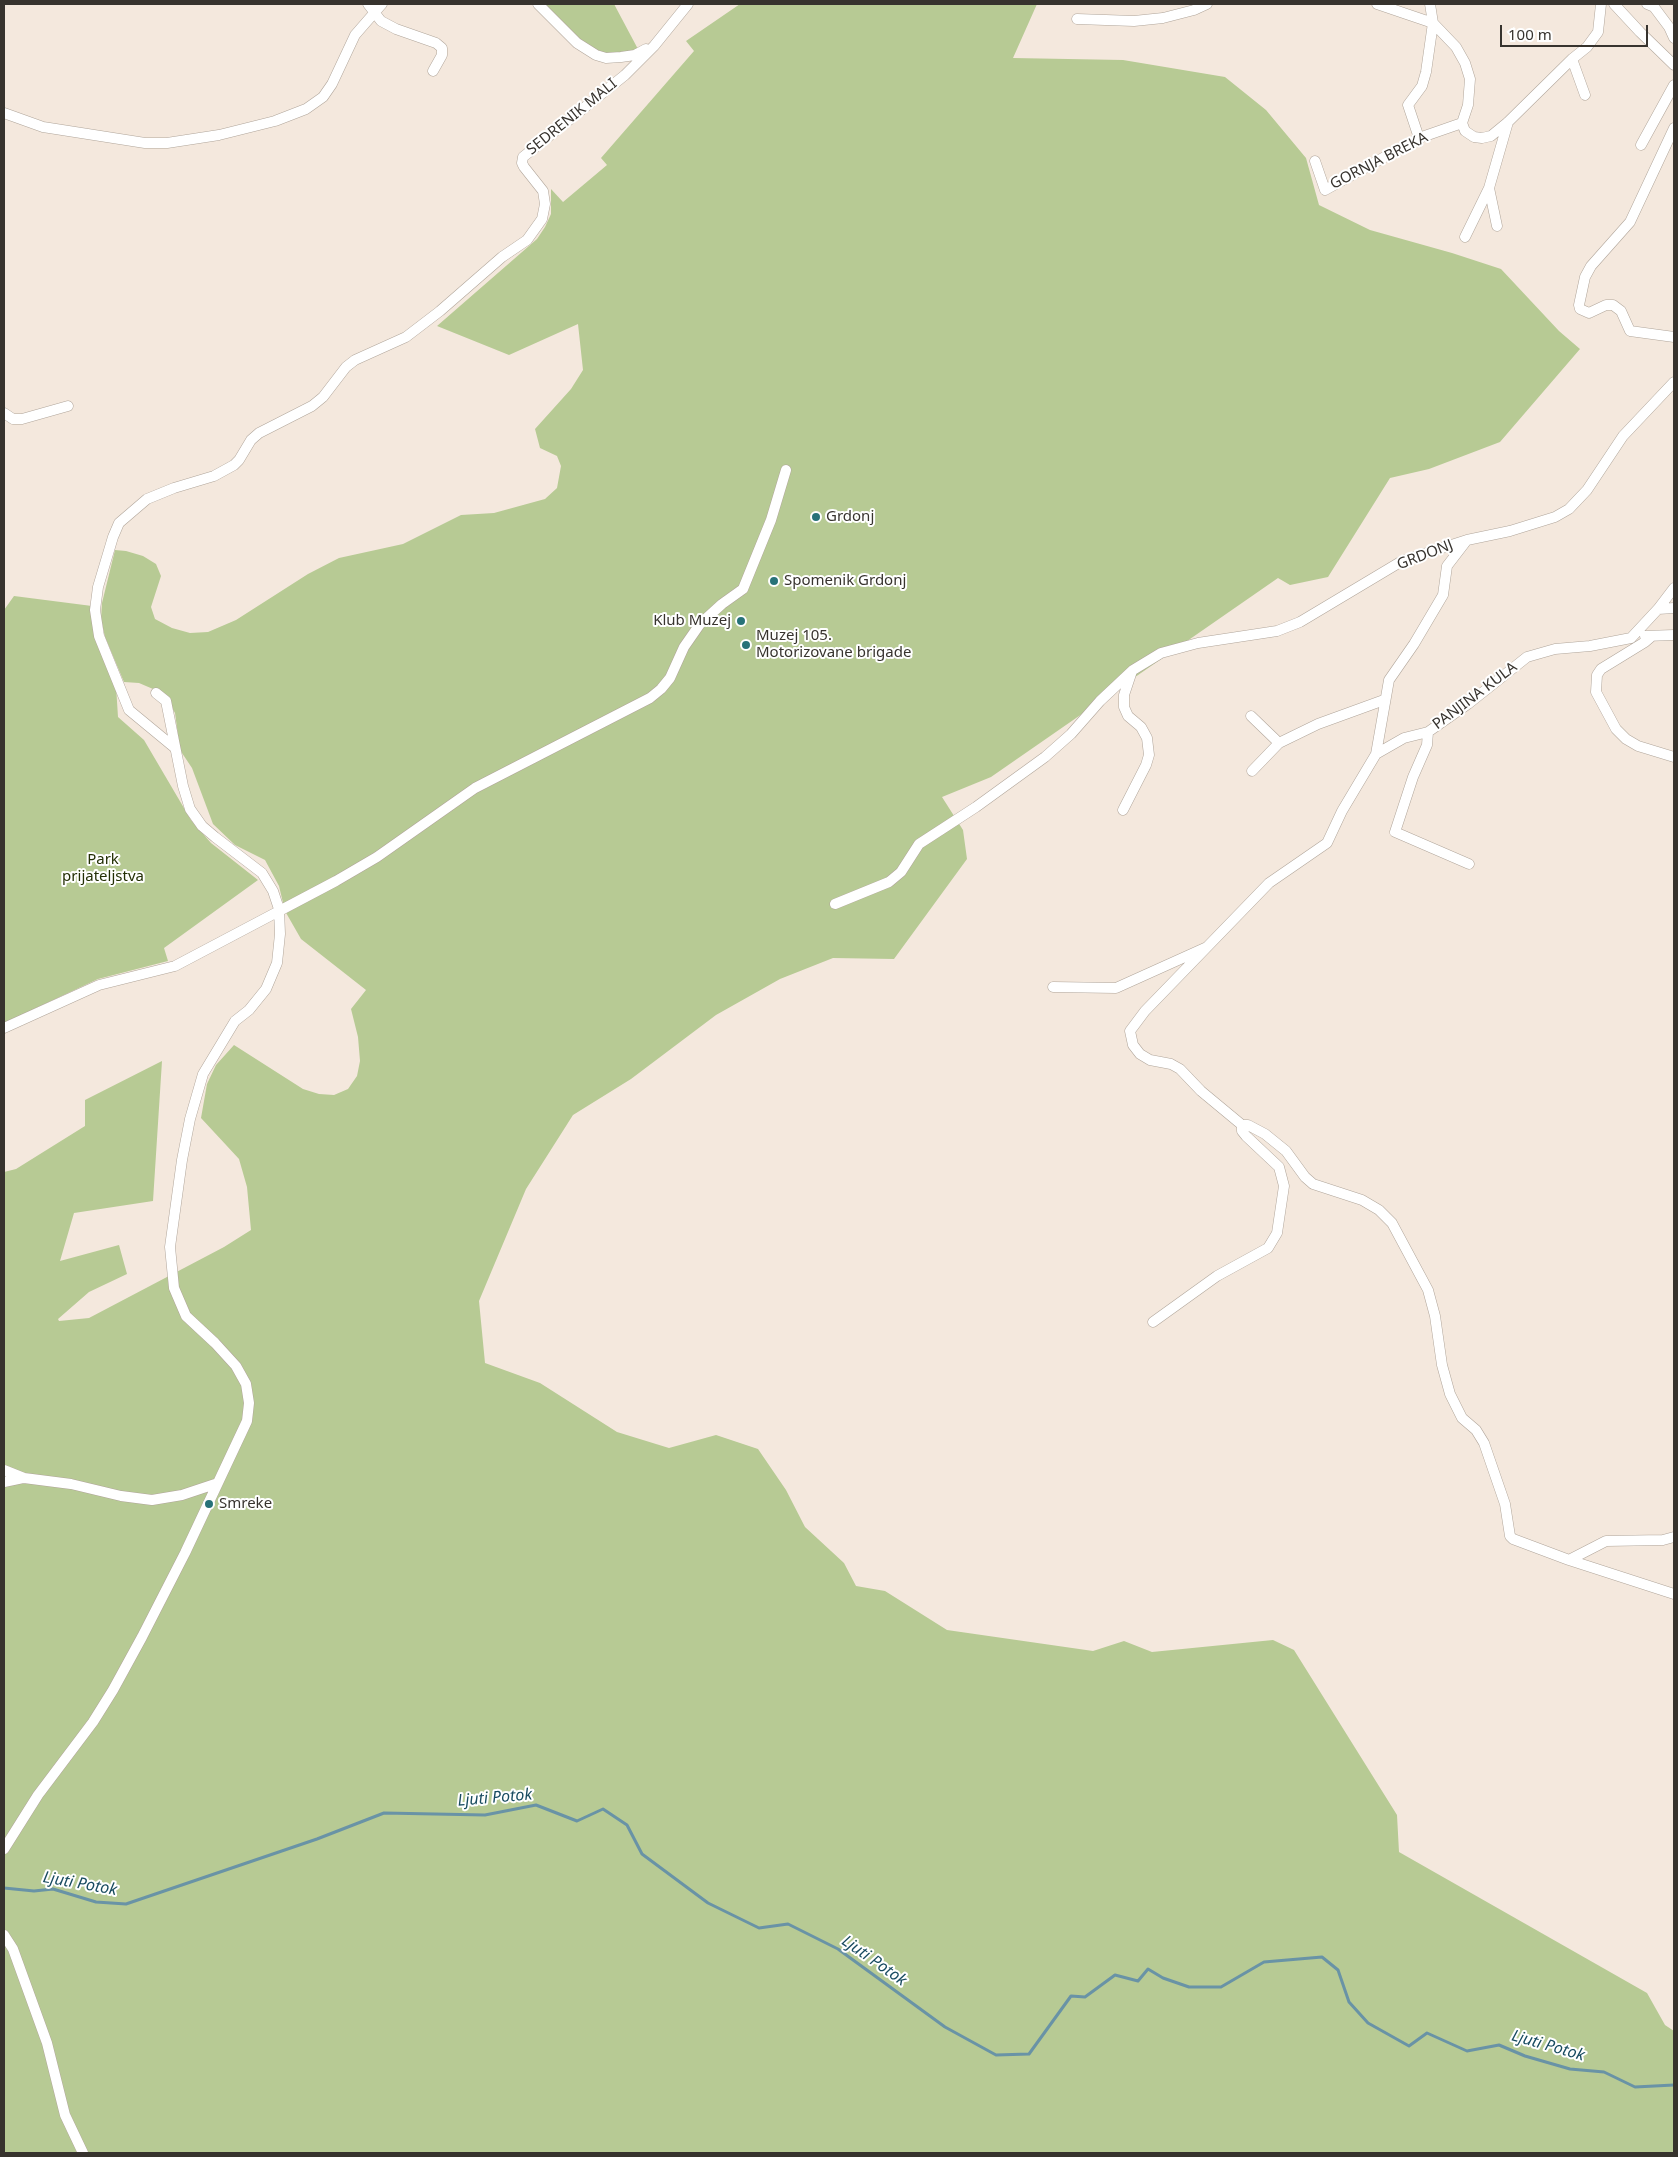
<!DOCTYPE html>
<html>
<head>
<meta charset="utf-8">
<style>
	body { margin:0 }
	#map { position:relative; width:1678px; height:2157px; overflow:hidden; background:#f4e8dd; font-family:"Noto Sans",sans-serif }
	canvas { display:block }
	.frame { position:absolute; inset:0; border:5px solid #37332e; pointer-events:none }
	.scale { position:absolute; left:1500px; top:25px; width:148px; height:22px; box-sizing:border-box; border:2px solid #37332e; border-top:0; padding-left:6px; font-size:15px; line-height:18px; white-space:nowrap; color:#37332e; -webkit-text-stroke:4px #fff; paint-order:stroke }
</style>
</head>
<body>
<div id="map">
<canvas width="1678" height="2157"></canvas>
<div class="frame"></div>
<div class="scale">100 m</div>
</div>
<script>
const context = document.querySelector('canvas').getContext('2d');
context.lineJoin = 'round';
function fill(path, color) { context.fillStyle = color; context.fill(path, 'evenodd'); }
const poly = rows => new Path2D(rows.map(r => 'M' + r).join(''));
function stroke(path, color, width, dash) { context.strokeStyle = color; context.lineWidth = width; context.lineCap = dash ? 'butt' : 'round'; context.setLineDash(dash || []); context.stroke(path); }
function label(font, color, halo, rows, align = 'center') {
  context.font = font + ' "Noto Sans",sans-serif'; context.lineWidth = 4; context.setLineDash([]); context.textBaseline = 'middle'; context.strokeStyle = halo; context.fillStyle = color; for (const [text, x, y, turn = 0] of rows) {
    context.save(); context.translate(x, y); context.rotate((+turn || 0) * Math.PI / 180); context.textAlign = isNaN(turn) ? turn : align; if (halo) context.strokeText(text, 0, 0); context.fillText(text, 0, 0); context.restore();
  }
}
fill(poly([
	[543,4,614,4,639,51,604,54,586,46],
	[740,4,1037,4,1013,58,1123,60,1225,77,1266,110,1306,158,1319,205,1370,230,1452,253,1501,269,1559,331,1580,349,1500,442,1429,469,1390,478,1328,577,1290,585,1278,578,991,777,942,797,963,830,967,859,894,959,833,958,780,979,716,1015,631,1079,573,1115,526,1189,479,1301,485,1363,540,1383,617,1432,669,1448,716,1435,758,1449,786,1490,805,1527,844,1563,856,1586,885,1591,947,1630,1093,1651,1124,1641,1152,1652,1273,1640,1294,1650,1397,1815,1399,1852,1647,1993,1665,2025,1674,2031,1674,2153,4,2153,4,1172,16,1169,85,1126,85,1100,162,1061,153,1201,74,1213,60,1261,119,1245,127,1274,89,1292,58,1319,59,1321,89,1318,224,1247,251,1230,247,1187,239,1159,201,1118,207,1084,216,1065,234,1045,303,1089,319,1094,334,1095,348,1089,357,1076,360,1061,358,1037,351,1009,366,990,301,939,285,911,279,886,265,860,235,845,213,824,192,768,180,750,175,713,167,699,153,689,139,683,124,682,105,637,101,619,102,603,115,550,126,551,143,556,156,564,161,576,151,607,155,619,172,628,190,633,208,632,236,620,308,574,339,558,403,544,461,515,494,513,545,499,557,488,561,466,557,456,540,448,535,429,571,389,583,370,578,324,509,355,437,326,537,239,545,227,551,214,551,189,563,202,607,165,601,158,694,51,686,41],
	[14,596,92,606,116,686,118,717,144,740,191,820,211,843,258,880,164,948,168,961,98,979,4,1023,4,610]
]), '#b7ca94');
stroke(poly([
	[4,1888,34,1891,53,1889,96,1902,126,1904,317,1839,384,1813,485,1815,536,1805,577,1821,603,1809,627,1825,642,1854,708,1903,759,1928,788,1924,838,1949,945,2027,996,2055,1029,2054,1071,1996,1085,1997,1115,1975,1138,1981,1148,1969,1163,1978,1189,1987,1221,1987,1264,1962,1322,1957,1338,1970,1349,2002,1368,2023,1409,2046,1427,2033,1467,2051,1499,2045,1525,2056,1570,2069,1604,2072,1635,2087,1674,2085]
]), '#6993a6', 3);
const minor = poly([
	[368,4,381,21,396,29,436,43,442,48,442,55,433,71],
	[538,4,577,43,596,55,606,58,621,57,635,55,646,49],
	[1377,4,1433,23,1456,47,1465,63,1470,79,1468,105,1462,123],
	[1614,4,1640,32,1674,65],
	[1647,4,1654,7,1669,27,1674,38],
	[1077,19,1134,21,1163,18,1194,10,1207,4],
	[1572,59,1585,95],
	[4,113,43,127,145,143,167,143,219,135,275,121,306,109,323,97,332,84,355,35,382,4],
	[1462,123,1465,131,1474,137,1482,138,1491,136,1508,122,1572,59,1587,47,1598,32,1601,4],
	[1674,128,1630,222,1591,266,1585,277,1579,305,1580,309,1589,313,1606,305,1613,305,1621,311,1630,331,1674,337],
	[1419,138,1408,105,1422,86,1426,72,1433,23,1430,4],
	[1641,145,1674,85],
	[1315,161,1325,190,1419,138,1462,123],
	[1489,188,1497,226],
	[1465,237,1489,188,1508,122],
	[4,413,13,419,22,419,68,406],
	[1658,609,1674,608],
	[1645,636,1674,635],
	[1652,636,1645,642,1601,669,1597,675,1596,692,1616,729,1626,739,1638,746,1674,757],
	[1251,716,1279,743,1318,724,1384,700],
	[1428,732,1427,745,1413,777,1395,832,1469,864],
	[175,748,129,710,99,636,95,610,98,587,113,537,119,523,147,499,174,488,214,476,234,465,239,460,251,440,259,433,312,406,323,397,346,367,355,360,406,337,440,311,502,257,527,240,542,219,545,204,543,191,524,167,522,163,523,157,625,75,654,46,688,4],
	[1376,754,1389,680,1414,644,1443,595,1447,566,1467,540],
	[1252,771,1279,743],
	[1123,810,1146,765,1149,755,1147,738,1141,727,1128,716,1124,707,1124,695,1132,671],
	[835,904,889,882,901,872,919,844,976,807,1045,757,1071,734,1100,701,1133,670,1161,653,1198,643,1277,631,1300,622,1402,561,1467,540,1510,531,1555,517,1569,509,1587,490,1623,436,1674,382],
	[1207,947,1145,1011,1130,1031,1133,1045,1140,1054,1150,1060,1171,1064,1180,1069,1201,1091,1242,1125,1248,1125,1265,1134,1286,1151,1305,1177,1313,1184,1362,1200,1379,1210,1392,1223,1428,1290,1435,1316,1442,1365,1450,1394,1462,1418,1476,1430,1484,1443,1505,1504,1510,1536,1513,1539,1569,1560,1674,1594],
	[1053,987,1116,988,1207,947,1269,883,1327,843,1342,811,1376,754,1404,738,1428,732,1468,704,1527,657,1555,649,1590,646,1631,638,1658,609,1674,588],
	[4,1028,99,985,175,966,336,881,377,857,475,788,650,698,661,689,670,678,684,647,700,624,722,604,743,589,771,520,786,470],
	[1153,1322,1217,1276,1268,1248,1277,1233,1284,1186,1279,1167,1246,1136,1242,1131,1242,1125],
	[4,1470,24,1478,71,1484,121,1496,152,1500,182,1495,215,1484],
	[4,1482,23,1478],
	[1569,1560,1606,1541,1663,1540,1674,1537],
	[4,1849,38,1795,93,1722,113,1690,142,1637,185,1553,247,1421,249,1403,246,1384,236,1366,215,1343,186,1316,174,1288,170,1247,182,1160,190,1119,203,1074,235,1021,249,1010,266,989,277,963,280,934,279,909,273,891,262,873,215,837,202,826,190,809,183,786,166,701,156,693],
	[4,1935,13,1949,47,2043,65,2115,83,2153]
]);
stroke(minor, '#b0a59a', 11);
stroke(minor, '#fff', 10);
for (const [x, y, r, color] of [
	[816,517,5,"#277278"],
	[774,581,5,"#277278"],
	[741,621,5,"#277278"],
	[746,645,5,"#277278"],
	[209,1504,5,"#277278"]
]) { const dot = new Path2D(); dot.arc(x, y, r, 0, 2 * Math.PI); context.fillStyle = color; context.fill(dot); stroke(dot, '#fff', 2); }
label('15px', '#37332e', '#fff', [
	["SEDRENIK MALI",572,117,-39],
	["GORNJA BREKA",1379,161,-27],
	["GRDONJ",1425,555,-21],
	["PANJINA KULA",1475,696,-37]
]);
label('15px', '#37332e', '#fff', [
	["Grdonj",826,517],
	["Spomenik Grdonj",784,581],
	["Klub Muzej",731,621,"right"],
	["Muzej 105.",756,636],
	["Motorizovane brigade",756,653],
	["Smreke",219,1504]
], 'left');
label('15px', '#232f05', '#fff', [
	["Park",103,860],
	["prijateljstva",103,877]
]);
label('italic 16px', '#184b60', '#fff', [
	["Ljuti Potok",495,1798,-5],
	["Ljuti Potok",80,1884,10],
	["Ljuti Potok",874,1961,35],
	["Ljuti Potok",1548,2046,16]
]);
</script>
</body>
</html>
